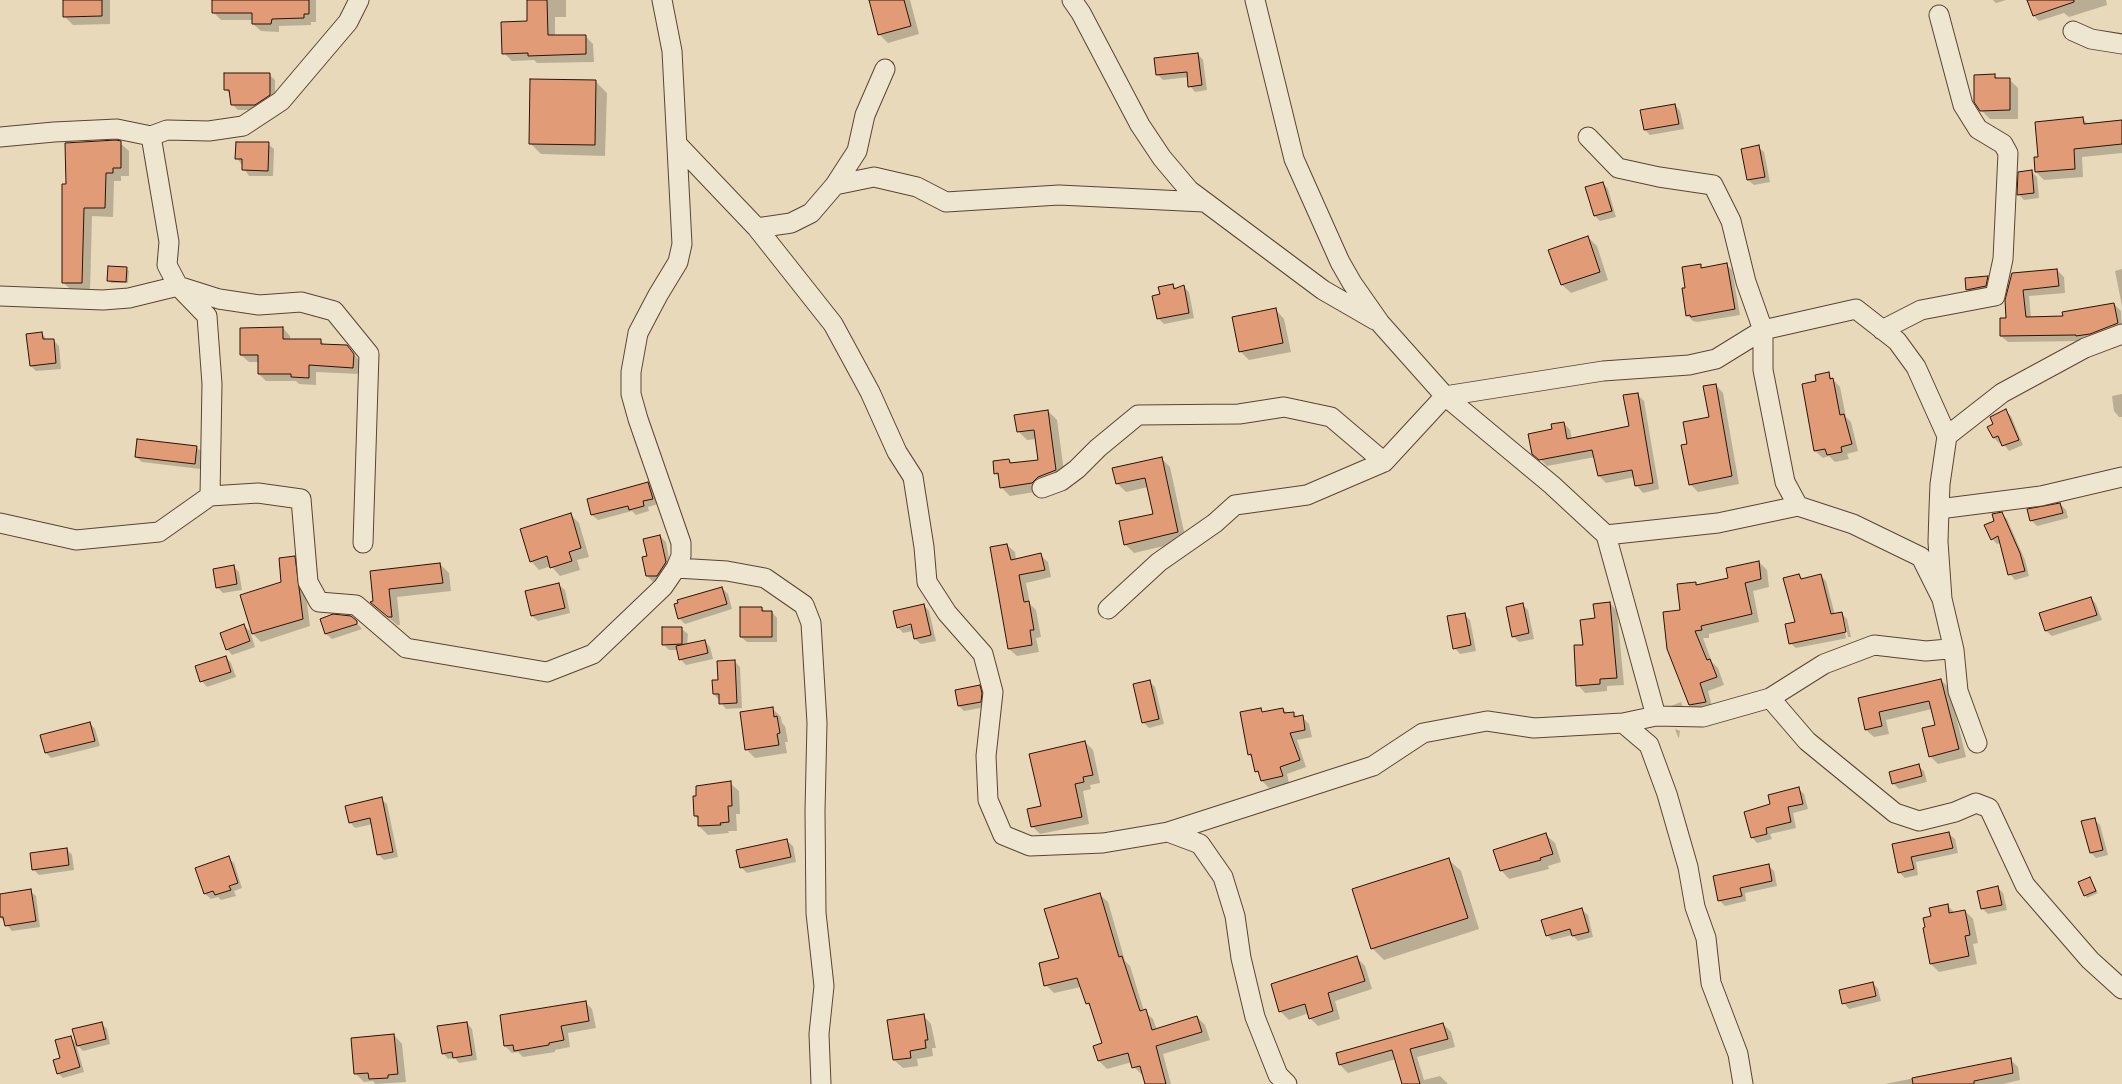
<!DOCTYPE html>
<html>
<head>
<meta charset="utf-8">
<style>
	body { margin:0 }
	canvas { display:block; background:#e7d9b9 }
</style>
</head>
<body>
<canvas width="2122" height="1084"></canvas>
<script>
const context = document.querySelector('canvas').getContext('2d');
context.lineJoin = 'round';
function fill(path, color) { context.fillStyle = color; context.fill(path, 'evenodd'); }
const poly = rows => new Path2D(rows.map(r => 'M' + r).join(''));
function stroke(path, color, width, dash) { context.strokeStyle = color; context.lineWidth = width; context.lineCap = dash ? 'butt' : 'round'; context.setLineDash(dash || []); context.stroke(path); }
fill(poly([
	[64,0,110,0,110,24,73,25,65,17],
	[213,0,316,0,316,22,311,22,311,25,279,26,279,32,261,31,253,24,253,20,221,20,213,12],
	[528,0,566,0,566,17,555,17,555,36,585,36,593,44,594,62,537,63,534,60,512,61,504,53,528,22],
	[870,0,910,0,919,34,888,43,879,34],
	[1993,0,2006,0,1996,3],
	[2029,0,2106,0,2107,5,2069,17,2064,13,2039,21,2034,16],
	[1198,54,1203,60,1207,90,1195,92,1190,86,1189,77,1163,80,1157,74],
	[270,75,275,80,275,101,260,110,238,110,232,104,231,95,225,89],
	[1995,76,1999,79,2009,79,2018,88,2018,119,1990,119,1981,110],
	[596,82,607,93,605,156,541,154,530,143],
	[1675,105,1680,111,1684,129,1650,135,1645,130],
	[2083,119,2088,124,2122,121,2122,153,2082,157,2083,177,2044,180,2036,172,2040,158],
	[120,143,129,151,129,176,121,176,121,181,114,181,113,217,92,216,90,291,72,291,63,282,67,185],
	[268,144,274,149,273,176,249,176,237,158],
	[1758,147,1764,152,1770,182,1754,185,1748,180,1742,150],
	[2031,171,2037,177,2039,198,2024,200,2019,195],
	[1603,183,1608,189,1616,217,1600,221,1595,216,1587,188],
	[1588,237,1597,246,1608,280,1571,293,1562,285],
	[1726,264,1732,270,1740,315,1697,322,1693,321,1687,315,1687,289,1700,266,1703,268],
	[126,268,129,271,128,283,111,283,109,280],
	[2122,269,2122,306,2115,271],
	[2057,270,2064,277,2065,293,2029,296,2031,318,2064,317,2114,304,2121,311,2122,331,2082,341,2008,342,2001,336,2007,319,2013,274],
	[1987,278,1993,283,1991,292,1973,295,1967,289],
	[1173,285,1177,289,1183,286,1189,292,1194,318,1164,324,1158,318,1161,295],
	[1276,310,1284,319,1291,352,1249,360,1240,351],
	[283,328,290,336,290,340,321,341,326,346,347,347,361,362,360,374,316,372,316,385,299,384,296,381,266,381,259,374,259,362,249,362,241,355],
	[42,333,47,340,53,340,59,346,61,369,36,371,31,366],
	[1828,374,1840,387,1846,417,1851,422,1858,451,1847,454,1849,459,1835,462,1829,456,1823,458,1815,451,1803,385,1818,382],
	[1716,385,1723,393,1739,484,1698,492,1690,484,1689,445,1711,418],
	[1637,394,1644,401,1659,489,1643,493,1637,486,1635,477,1606,483,1599,476,1595,457,1547,466,1538,457,1553,430,1564,423,1570,430,1572,439,1631,427],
	[2122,394,2122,417,2119,417,2114,411,2112,396],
	[1048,411,1057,420,1065,479,1041,491,1010,496,1001,487,1000,478,995,473,1009,460,1013,464,1039,461,1036,439,1027,440,1018,431],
	[2006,411,2011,416,2023,445,2009,451,2002,442,1999,443,1994,438,1995,425],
	[196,447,202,452,200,469,142,462,136,457],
	[1161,458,1170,467,1186,541,1134,553,1125,544,1154,515,1148,487,1126,492,1117,483],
	[648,483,653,489,658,504,648,507,649,511,636,515,632,511,598,520,592,515,588,500],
	[2060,504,2066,510,2068,518,2037,526,2031,520],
	[2001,514,2007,519,2025,560,2029,576,2015,580,2010,574,2001,543,1997,544,1992,539,1995,521],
	[571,515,579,523,589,557,577,560,580,570,560,576,551,566,539,570,531,561],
	[660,536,666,542,671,569,663,581,653,582,647,576],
	[1007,545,1015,552,1016,560,1040,555,1048,562,1051,577,1026,583,1030,604,1036,610,1041,637,1036,638,1039,652,1017,656,1009,649],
	[294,557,302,565,310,626,261,642,253,634,241,596,282,583],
	[1759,562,1767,570,1769,587,1753,591,1759,622,1709,634,1709,638,1703,638,1712,662,1718,668,1724,685,1708,691,1713,710,1698,713,1690,705,1682,611,1695,583,1698,586,1729,579],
	[440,564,449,573,451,591,397,597,400,625,397,625,372,603,374,602,371,572],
	[233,566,239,572,242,590,223,593,218,588],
	[1799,575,1804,580,1820,575,1826,581,1835,615,1842,614,1847,619,1851,637,1848,637,1844,618,1842,618,1846,638,1848,638,1796,648,1790,643,1796,623],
	[559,585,565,590,570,613,538,621,532,616],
	[722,588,728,594,732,609,685,624,679,618],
	[2091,598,2096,604,2102,620,2052,636,2046,631],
	[1610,603,1617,611,1624,685,1607,686,1607,691,1585,693,1578,685,1584,646,1596,619],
	[1522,604,1528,610,1534,639,1519,642,1513,636],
	[924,605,929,611,936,641,921,644,915,639,913,631,903,633,898,627],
	[916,622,917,624,900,628,900,626],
	[762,608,766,613,772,612,777,618,777,642,747,642,741,637],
	[1464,614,1470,620,1476,651,1460,654,1455,648],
	[321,619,356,622,362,629,332,639,326,634],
	[244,626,250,631,255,647,232,655,227,649],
	[682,629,688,634,687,645,705,641,710,647,713,659,686,665,680,659,678,650,669,650,663,644],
	[226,657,231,663,236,677,207,687,202,681],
	[734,661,740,667,742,708,726,709,714,694,719,681],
	[1941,680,1949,688,1966,757,1938,764,1930,756,1936,725,1932,709,1886,720,1889,734,1874,737,1866,730,1860,699],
	[1149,681,1155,687,1164,724,1149,728,1143,722],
	[979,687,985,692,986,707,964,711,959,706],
	[1681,702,1683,707,1671,706],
	[772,708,781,717,782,723,785,726,788,742,785,742,787,753,755,758,746,749],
	[1283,709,1288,714,1293,713,1297,717,1302,717,1309,724,1312,737,1297,740,1306,767,1287,774,1289,783,1269,788,1262,781,1261,775,1256,771,1253,758,1249,755,1261,710,1263,713],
	[90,723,95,729,100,746,51,758,46,753],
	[1675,729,1680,731,1679,738,1678,737],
	[1085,742,1093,750,1100,783,1090,785,1091,789,1083,791,1089,824,1040,834,1032,826],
	[1918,766,1924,771,1927,782,1899,789,1894,784,1891,773],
	[730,783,739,791,740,814,736,814,737,831,728,831,729,833,708,835,699,826,699,820,695,816],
	[1799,789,1804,794,1808,809,1793,813,1796,828,1770,834,1772,839,1757,843,1752,837,1772,805],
	[381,799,387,804,398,857,384,860,378,854,373,824,355,828,350,822],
	[2094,819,2100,825,2108,855,2096,858,2091,853],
	[1949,834,1955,839,1958,853,1916,862,1918,875,1905,878,1899,872,1894,845],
	[1546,835,1555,843,1561,862,1548,866,1549,869,1509,879,1501,870],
	[787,841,793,846,796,862,747,873,741,867],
	[67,849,72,855,74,870,39,875,33,869],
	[228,858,234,863,242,888,234,891,236,896,221,900,218,897,211,899,205,894],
	[1449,860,1461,871,1479,929,1384,960,1372,948],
	[1768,865,1774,871,1777,886,1745,893,1746,901,1725,906,1719,900],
	[2090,878,2098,893,2087,898,2085,895],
	[1997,887,2003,893,2007,910,1988,914,1983,909,1979,892],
	[30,891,36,896,40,927,12,931,0,917,0,896],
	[1099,894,1108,902,1125,961,1130,966,1144,1011,1153,1019,1157,1030,1197,1017,1205,1025,1210,1040,1163,1054,1171,1084,1147,1084,1144,1075,1142,1075,1134,1067,1132,1062,1107,1069,1099,1061,1095,1046,1104,1044,1092,1008,1087,1003,1081,987,1054,993,1046,985],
	[1947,905,1955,913,1965,911,1973,919,1978,943,1973,944,1977,964,1939,972,1931,964,1932,917],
	[1582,910,1588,915,1593,937,1578,941,1572,935,1552,940,1547,935],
	[1357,958,1365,966,1372,989,1335,1001,1340,1019,1318,1026,1310,1018,1309,1013,1289,1020,1281,1012,1272,984],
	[1873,983,1878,989,1881,1001,1849,1009,1844,1003],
	[585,1002,592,1009,596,1028,568,1033,570,1047,555,1050,555,1052,523,1057,518,1052,512,1053,505,1046],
	[923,1015,931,1024,936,1048,932,1048,933,1056,917,1059,918,1066,903,1068,894,1060],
	[101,1023,107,1029,110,1044,83,1051,76,1044,84,1072,63,1078,58,1073,70,1037,77,1044],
	[467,1023,472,1029,477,1060,459,1063,455,1058,448,1059,443,1053],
	[1443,1024,1451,1032,1455,1047,1417,1057,1424,1080,1440,1076,1448,1084,1403,1084,1396,1059,1348,1073,1340,1065],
	[394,1035,402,1044,406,1082,375,1084,373,1081,364,1082,355,1073],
	[2010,1059,2018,1067,2020,1080,2003,1084,1885,1084]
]), '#0003');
const building = poly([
	[63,0,102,0,102,16,63,17,63,0],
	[212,0,309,0,309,14,304,14,304,18,272,19,271,24,252,24,252,13,212,13,212,0],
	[527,0,547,0,548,35,586,35,586,54,528,56,528,53,502,54,501,22,527,21,527,0],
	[869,0,904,0,911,26,878,35,869,0],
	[2027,0,2074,0,2074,2,2033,16,2027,0],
	[1198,53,1202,85,1188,87,1187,72,1156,75,1154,58,1198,53],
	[224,73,270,73,270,95,255,105,231,105,229,90,224,90,224,73],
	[1995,74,1995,78,2010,78,2010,110,1980,111,1974,102,1974,75,1995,74],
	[530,79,596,80,595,145,529,144,530,79],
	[1675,104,1679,124,1644,130,1640,110,1675,104],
	[2083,117,2084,124,2122,120,2122,144,2074,149,2075,169,2035,172,2034,157,2038,157,2035,122,2083,117],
	[116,140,121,141,121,168,113,168,113,173,106,173,105,208,84,208,82,283,62,283,62,184,66,184,65,143,116,140],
	[236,142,269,142,268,171,242,170,242,159,235,159,236,142],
	[1759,145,1765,177,1747,180,1741,149,1759,145],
	[2032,170,2034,193,2017,195,2018,172,2032,170],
	[1603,182,1612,211,1594,216,1585,187,1603,182],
	[1588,236,1600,272,1561,285,1548,250,1588,236],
	[1727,263,1735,309,1691,317,1690,315,1686,316,1682,288,1685,288,1682,267,1701,264,1701,268,1727,263],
	[108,266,127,267,126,282,107,281,108,266],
	[2057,269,2059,286,2023,290,2026,317,2063,316,2062,312,2114,303,2118,323,2090,334,2076,336,2076,335,2000,336,2000,318,2006,318,2005,300,2012,273,2057,269],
	[1988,276,1986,286,1966,290,1965,278,1988,276],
	[1173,284,1174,289,1184,285,1189,313,1157,319,1152,296,1160,294,1158,287,1173,284],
	[1276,308,1283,343,1239,352,1232,317,1276,308],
	[283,327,283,339,321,339,321,344,347,345,354,354,353,368,309,365,309,378,291,377,291,374,258,374,258,355,240,355,240,328,283,327],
	[42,332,43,339,54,339,56,363,30,366,26,334,42,332],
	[1829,372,1830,379,1833,378,1840,415,1844,414,1852,444,1841,447,1842,452,1827,455,1825,449,1814,451,1802,384,1816,381,1815,375,1829,372],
	[1716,384,1732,476,1689,485,1681,445,1687,444,1683,422,1709,417,1703,386,1716,384],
	[1638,393,1653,483,1635,486,1632,470,1598,476,1592,450,1539,460,1532,454,1528,434,1552,429,1551,424,1564,422,1567,439,1629,426,1623,395,1638,393],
	[2006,409,2019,440,2002,446,1998,436,1993,438,1987,427,1993,424,1990,417,2006,409],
	[1048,410,1056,470,1038,477,1032,483,1000,488,998,473,994,474,993,461,1009,459,1010,463,1038,460,1034,430,1017,432,1014,415,1048,410],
	[137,439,197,446,195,464,135,457,137,439],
	[1162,457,1178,532,1124,545,1119,521,1153,514,1145,478,1116,484,1112,468,1162,457],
	[648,482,653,499,643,501,644,506,629,510,628,506,591,515,587,499,648,482],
	[2060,503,2063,513,2030,521,2027,509,2060,503],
	[2002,512,2020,553,2025,571,2008,575,1998,536,1991,540,1984,525,1994,521,1992,514,2002,512],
	[571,513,581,548,569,552,572,561,550,568,547,556,530,562,520,529,571,513],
	[660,535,666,562,657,576,646,576,642,557,647,556,643,539,660,535],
	[1007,544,1011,560,1041,553,1045,570,1019,575,1024,602,1029,601,1034,630,1030,630,1032,645,1008,649,990,547,1007,544],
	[295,556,303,619,252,634,240,595,281,582,279,558,295,556],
	[1759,561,1761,579,1745,583,1752,614,1701,626,1702,630,1695,631,1707,660,1710,659,1717,677,1700,683,1706,702,1689,705,1667,649,1663,612,1680,610,1677,584,1696,582,1696,585,1728,578,1726,568,1759,561],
	[440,563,443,583,389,589,392,617,388,617,370,602,373,601,370,571,440,563],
	[234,565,237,584,216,588,213,569,234,565],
	[1799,574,1801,579,1821,574,1831,614,1842,612,1846,632,1789,644,1785,624,1795,622,1783,578,1799,574],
	[559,583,565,608,531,616,525,591,559,583],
	[722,587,727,604,678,619,674,604,678,603,677,600,722,587],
	[2091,597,2097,615,2045,631,2039,613,2091,597],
	[1610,602,1617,678,1600,679,1600,684,1576,686,1574,645,1583,645,1580,620,1595,618,1593,604,1610,602],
	[1523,603,1529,633,1512,637,1506,607,1523,603],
	[924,604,931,635,914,639,911,624,897,628,893,611,924,604],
	[740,607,762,607,762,611,772,611,772,637,740,637,740,607],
	[1465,613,1471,645,1453,649,1447,616,1465,613],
	[333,614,351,616,357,621,357,624,325,634,320,619,333,614],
	[244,624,250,641,226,650,220,633,244,624],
	[662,627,682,627,682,644,662,645,662,627],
	[705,640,708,653,679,660,676,646,705,640],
	[226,656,231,672,200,682,195,666,226,656],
	[735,660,737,703,719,704,719,694,713,694,712,680,718,680,717,661,735,660],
	[1941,679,1959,749,1929,757,1922,728,1935,725,1929,701,1879,712,1882,726,1865,730,1858,698,1941,679],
	[1150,680,1159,719,1142,723,1133,684,1150,680],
	[980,685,982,693,981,702,958,706,955,690,980,685],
	[773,707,774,717,777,716,780,733,777,734,779,745,745,750,740,712,773,707],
	[1261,708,1262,712,1283,708,1284,713,1294,712,1294,717,1303,715,1305,730,1290,733,1300,760,1280,767,1283,776,1261,781,1258,771,1255,772,1251,754,1248,755,1240,712,1261,708],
	[90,722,95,741,45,753,40,735,90,722],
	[1085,741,1093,775,1083,777,1084,782,1075,784,1082,817,1031,827,1027,809,1041,806,1029,754,1085,741],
	[1919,764,1922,776,1892,784,1889,772,1919,764],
	[731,781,732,806,728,806,729,822,720,823,721,825,698,826,698,816,694,816,693,796,696,796,696,786,731,781],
	[1799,787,1803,804,1788,807,1791,822,1766,828,1767,834,1751,838,1744,812,1770,804,1768,795,1799,787],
	[382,797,393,852,377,855,370,818,349,823,345,806,382,797],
	[2095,818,2103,850,2090,853,2081,821,2095,818],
	[1949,832,1953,848,1911,857,1914,869,1898,873,1892,844,1949,832],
	[1546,833,1553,854,1540,858,1541,860,1500,871,1493,850,1546,833],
	[787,839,791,857,740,868,736,850,787,839],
	[67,848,69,865,32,870,30,853,67,848],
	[229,856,238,883,229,886,231,890,215,895,213,891,204,894,195,868,229,856],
	[1449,858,1468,918,1371,949,1352,889,1449,858],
	[1769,864,1772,881,1740,888,1742,896,1718,901,1713,876,1769,864],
	[2090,877,2096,891,2084,896,2078,882,2090,877],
	[1998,886,2002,905,1981,909,1977,891,1998,886],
	[31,889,36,921,5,926,3,917,0,917,0,894,31,889],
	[1100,893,1119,957,1122,956,1140,1011,1146,1009,1152,1030,1197,1016,1202,1032,1156,1046,1166,1084,1145,1084,1140,1066,1132,1068,1128,1053,1098,1061,1093,1046,1102,1043,1089,1003,1086,1004,1077,978,1044,986,1039,963,1059,958,1044,909,1100,893],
	[1948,904,1949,913,1965,910,1970,935,1965,936,1969,956,1930,964,1923,928,1925,927,1923,918,1931,916,1929,908,1948,904],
	[1582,908,1589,932,1572,936,1570,929,1546,936,1541,920,1582,908],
	[1357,956,1365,981,1328,993,1333,1011,1309,1019,1305,1004,1279,1012,1271,984,1357,956],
	[1873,982,1876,996,1842,1004,1839,990,1873,982],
	[586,1001,589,1021,561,1026,564,1040,549,1043,549,1045,514,1051,513,1045,504,1046,500,1015,586,1001],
	[924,1014,928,1040,925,1040,926,1048,910,1051,911,1058,893,1060,887,1020,924,1014],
	[102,1022,106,1039,77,1046,72,1029,102,1022],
	[467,1022,472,1055,453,1058,452,1052,442,1054,437,1026,467,1022],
	[1443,1023,1448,1039,1410,1049,1420,1084,1402,1084,1392,1050,1339,1065,1336,1053,1443,1023],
	[394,1034,398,1074,388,1075,388,1078,369,1079,368,1073,354,1074,351,1038,394,1034],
	[71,1036,80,1067,57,1074,53,1060,60,1058,55,1040,71,1036],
	[2011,1058,2013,1073,1974,1081,1974,1084,1913,1084,1912,1078,2011,1058]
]);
fill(building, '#e29b77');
stroke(building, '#2b1206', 1);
const minor = poly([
	[1072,0,1081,13,1140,125,1162,158,1189,190,1323,290,1375,320],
	[1255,0,1294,159,1340,262,1352,283,1380,323,1445,396,1552,485,1606,535,1656,716,1703,717,1770,698,1807,741,1895,813,1919,821,1955,812,1976,803,1989,808,2025,885,2090,960,2122,989],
	[2073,31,2091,39,2122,44],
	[0,137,54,132,117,129,151,136,167,130,209,131,243,126,281,101,348,22,359,0],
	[1588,137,1618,168,1659,177,1713,185,1731,221,1746,282,1763,330,1763,370,1785,482,1798,506,1853,524,1921,557,1942,599],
	[677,144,757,228,833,324,870,392,897,452,913,477,924,547,927,582,947,613,983,654,993,692,986,756,988,800,1003,835,1030,846,1103,843,1168,832,1200,844,1223,877,1235,916,1241,958,1255,1017,1278,1075,1287,1084],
	[835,185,857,151,865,115,885,69],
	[757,228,791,223,811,213,835,185,874,177,917,187,946,202,1059,195,1204,202],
	[0,296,103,300,129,298,178,286,219,299,259,305,301,302,334,311,369,354,363,543],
	[1882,330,1921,310,1995,296,2003,259,2008,153,2003,144,1978,129,1963,105,1939,15],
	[1947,436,1940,484,1939,509,1938,542,1942,599,1954,650,1958,691,1977,743],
	[1042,488,1061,481,1077,469,1098,448,1138,415,1239,414,1284,407,1331,417,1384,462],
	[210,496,258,493,301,499,308,582,319,602,356,605,406,648,547,672,593,654,663,587,676,568,681,556,681,543,638,419,631,394,631,372,638,333,658,295,678,262,682,244,672,51,662,0],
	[1939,509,2041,496,2122,477],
	[0,523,76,540,159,532,210,496,212,384,207,316,178,286,167,265,169,242,151,136],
	[1606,535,1718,523,1798,506],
	[676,568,727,571,765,578,804,605,811,623,817,723,815,811,816,913,824,986,819,1034,821,1084],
	[1108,609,1159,562,1215,523,1235,505,1307,495,1384,462,1445,396,1603,371,1689,365,1716,359,1763,330,1856,309,1897,341,1916,367,1947,436,2002,393,2085,348,2122,334],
	[1770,698,1824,664,1874,645,1926,651,1948,649],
	[1623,723,1649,745,1667,794,1688,867,1695,907,1706,938,1711,983,1738,1054,1743,1084],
	[1168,832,1373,766,1423,733,1487,721,1534,728,1623,723,1656,716]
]);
stroke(minor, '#5a4433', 21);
stroke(minor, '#efe6d2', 19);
</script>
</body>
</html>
